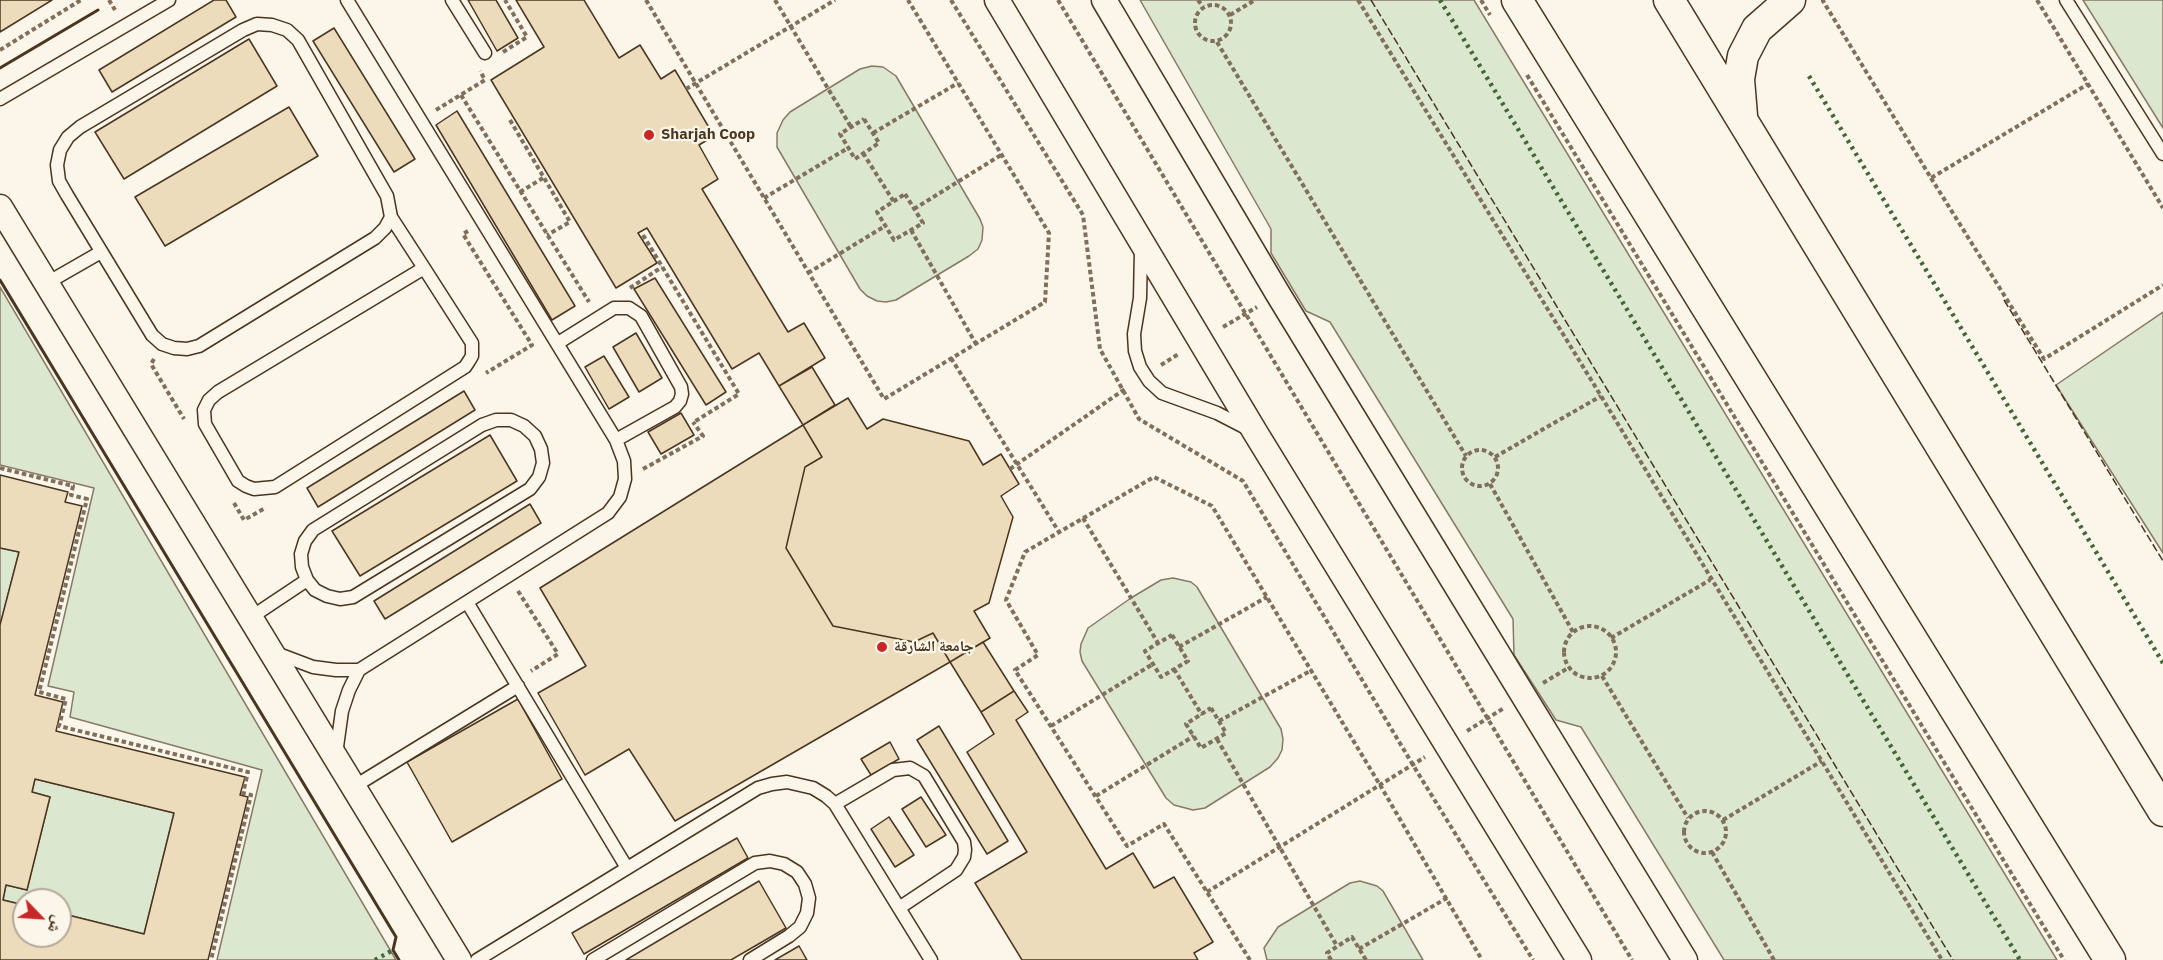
<!DOCTYPE html>
<html>
<head>
<meta charset="utf-8">
<style>
	body { margin:0 }
	#map { position:relative; width:2163px; height:960px; overflow:hidden; background:#fbf6e9; font-family:"IBM Plex Sans","Noto Naskh Arabic",sans-serif }
	canvas { display:block }
	.north { position:absolute; left:12px; top:888px; width:60px; height:60px; box-sizing:border-box; background:#fbf6e9; border:2px solid #b4a999; border-radius:50%; rotate:115deg; font-size:16px; font-weight:700; line-height:24px; text-align:center; color:#4a3520 }
	.north::after { content:''; display:block; margin:auto; width:21px; height:27px; background:#c62828; clip-path:polygon(50% 0,100% 100%,50% 72%,0 100%) }
</style>
</head>
<body>
<div id="map">
<canvas width="2163" height="960"></canvas>
<div class="north">ش</div>
</div>
<script>
const context = document.querySelector('canvas').getContext('2d');
context.lineJoin = 'round';
function fill(path, color) { context.fillStyle = color; context.fill(path, 'evenodd'); }
const poly = rows => new Path2D(rows.map(r => 'M' + r).join(''));
function stroke(path, color, width, dash) { context.strokeStyle = color; context.lineWidth = width; context.lineCap = dash ? 'butt' : 'round'; context.setLineDash(dash || []); context.stroke(path); }
function label(font, color, halo, rows, align = 'center') {
  context.font = font + ' "IBM Plex Sans","Noto Naskh Arabic",sans-serif'; context.lineWidth = 4.5; context.setLineDash([]); context.textBaseline = 'middle'; context.strokeStyle = halo; context.fillStyle = color; for (const [text, x, y, turn = 0] of rows) {
    context.save(); context.translate(x, y); context.rotate((+turn || 0) * Math.PI / 180); context.textAlign = isNaN(turn) ? turn : align; if (halo) context.strokeText(text, 0, 0); context.fillText(text, 0, 0); context.restore();
  }
}
const green = poly([
	[1140,0,1474,0,2057,960,1724,960,1581,727,1556,720,1514,655,1513,619,1330,322,1306,311,1271,253,1271,229,1140,0],
	[2083,0,2163,0,2163,128,2083,0],
	[872,66,883,67,896,76,980,219,983,227,982,240,978,249,969,256,896,300,886,302,877,301,867,296,860,289,777,147,777,133,783,120,790,112,860,69,872,66],
	[0,287,396,960,217,960,262,770,70,717,74,692,48,686,94,488,0,465,0,287],
	[2163,312,2163,553,2056,385,2163,312],
	[0,548,19,552,0,625,0,548],
	[1173,578,1191,582,1197,587,1281,729,1283,739,1282,750,1278,758,1270,767,1205,808,1193,810,1174,805,1166,798,1082,661,1080,652,1081,644,1088,628,1131,598,1161,580,1173,578],
	[35,779,174,813,144,934,60,913,60,900,24,900,24,905,3,900,6,885,27,890,50,797,32,792,35,779],
	[1360,881,1377,886,1383,891,1423,960,1267,960,1264,948,1278,927,1350,883,1360,881]
]);
fill(green, '#dce7d0');
stroke(green, '#887966', 1.5);
const building = poly([
	[0,0,52,0,0,32,0,0],
	[214,0,226,0,236,17,112,92,99,70,214,0],
	[468,0,496,0,518,38,497,51,468,0],
	[516,0,584,0,619,58,640,45,661,79,675,70,714,136,699,145,718,179,702,189,788,332,804,323,825,358,779,386,759,353,732,369,647,228,638,233,657,263,616,288,491,80,544,47,516,0],
	[334,28,415,159,394,172,313,41,334,28],
	[249,39,277,86,124,179,95,132,249,39],
	[289,107,318,156,165,246,135,197,289,107],
	[457,111,575,306,552,320,436,125,457,111],
	[655,278,726,392,706,405,634,289,655,278],
	[636,333,662,378,639,392,613,347,636,333],
	[604,356,629,397,609,409,585,367,604,356],
	[812,367,835,405,803,425,779,386,812,367],
	[464,391,475,410,318,507,307,488,464,391],
	[848,398,867,429,883,419,969,441,983,465,1001,454,1019,484,1001,496,1013,517,989,603,974,611,990,638,950,662,933,633,914,642,833,626,786,548,805,467,822,457,803,425,848,398],
	[681,413,694,435,661,454,648,432,681,413],
	[803,425,822,457,805,467,786,548,833,626,914,642,933,633,950,662,675,821,629,749,585,775,538,693,586,666,540,588,803,425],
	[490,435,517,481,360,576,332,531,490,435],
	[0,475,68,492,65,502,82,506,35,695,63,702,56,731,245,777,240,795,248,797,208,960,0,960,0,625,19,552,0,548,0,475],
	[35,779,174,813,144,934,60,913,60,936,24,936,24,905,3,900,6,885,27,890,50,797,32,792,35,779],
	[530,504,541,523,385,619,374,601,530,504],
	[983,642,1014,691,981,712,950,662,983,642],
	[1014,691,1028,712,1016,720,1106,869,1133,853,1154,888,1174,877,1213,942,1194,953,1198,960,1022,960,975,883,1027,852,967,752,994,734,981,712,1014,691],
	[518,699,562,779,452,842,407,762,518,699],
	[939,726,1008,841,987,854,917,740,939,726],
	[890,742,899,759,871,775,861,759,890,742],
	[921,797,946,835,926,847,902,809,921,797],
	[889,817,914,855,895,867,871,829,889,817],
	[737,838,748,858,584,954,572,933,737,838],
	[759,881,786,928,731,960,626,960,759,881],
	[799,946,807,960,775,960,799,946]
]);
fill(building, '#ecdcbc');
stroke(building, '#4a3520', 1.5);
const service = poly([
	[452,0,485,53],
	[2066,0,2163,154],
	[257,24,272,25,287,30,298,40,387,196,391,217,385,228,375,238,199,346,187,349,174,348,162,344,152,335,67,195,59,181,57,165,60,150,68,137,80,127,243,30,257,24],
	[0,99,169,0],
	[391,217,424,268,472,343,472,356,469,361,465,367,275,487,254,489,246,486,238,481,205,424,204,410,209,400,218,392,424,268],
	[1141,250,1140,298,1134,334,1135,351,1140,367,1149,381,1162,393,1217,413,1248,429],
	[47,283,101,252],
	[558,343,614,308,629,308,641,316,681,387,682,394,680,401,675,407,616,440],
	[496,420,511,420,524,426,535,436,541,449,543,463,539,477,530,489,353,597,340,599,327,596,315,590,307,580,302,567,301,554,305,541,313,530,482,425,496,420],
	[467,602,627,868],
	[250,618,307,580],
	[276,653,313,667,336,670,359,670],
	[336,754,342,711,349,690,359,670,608,513,620,497,625,479,624,461,616,440,347,0],
	[355,786,518,686],
	[835,804,893,770,910,768,924,776,964,842,965,850,964,857,956,870,899,908],
	[477,960,758,788,772,784,787,782,813,788,826,796,835,804,931,960],
	[593,960,755,863,770,861,784,864,797,872,805,884,809,898,807,913,800,927,789,936,750,960]
]);
const minor = poly([
	[997,0,1255,432,1579,960],
	[1104,0,1278,294,1685,960],
	[0,207,459,960]
]);
const tertiary = poly([
	[1517,0,2110,960],
	[1669,0,2163,811],
	[1742,116,1739,79,1743,56,1757,29,1790,0]
]);
stroke(service, '#4a3520', 15);
stroke(minor, '#4a3520', 27);
stroke(tertiary, '#4a3520', 33);
stroke(poly([
	[109,0,115,10],
	[646,0,884,399,1045,302,1049,233,908,0],
	[775,0,851,127],
	[951,0,1083,215,1100,349,1139,419,1243,481,1413,765,1533,960],
	[1058,0,1632,960],
	[1198,0,1203,7],
	[1358,0,1601,396,1942,960],
	[1481,0,1490,15],
	[1825,0,1823,1,1931,178,2088,84],
	[2037,0,2163,208],
	'1195 23a18 18 0 1 1 36 0a18 18 0 1 1-36 0Z',
	[1230,15,1255,0],
	[1217,42,1466,456],
	[0,50,81,0],
	[503,52,527,37,505,0],
	[1527,75,2064,960],
	[686,89,835,0],
	[461,95,589,302],
	[436,110,485,80,480,71],
	[864,119,879,143,855,159,840,134,864,119],
	[510,120,570,222,547,235],
	[873,133,958,83],
	[863,153,894,202],
	[1931,178,2044,359,2163,285],
	[520,192,543,178],
	[905,194,923,223,894,240,877,212,905,194],
	[764,198,848,148],
	[914,209,1001,155],
	[911,230,976,344],
	[468,231,463,234,532,345,486,373],
	[643,235,739,394,694,422],
	[808,273,885,226],
	[630,288,662,267],
	[1223,327,1257,307],
	[951,358,1059,532],
	[154,359,151,364,184,419],
	[1161,365,1180,353],
	'1462 468a18 18 0 1 1 36 0a18 18 0 1 1-36 0Z',
	[1495,457,1601,396],
	[0,468,73,486,71,495,87,499,39,692,66,699,59,726,248,772,243,793,251,795,211,960],
	[643,469,703,436,693,422],
	[1010,469,1125,389],
	[1490,484,1573,632],
	[234,503,244,520,265,508],
	[1083,518,1158,643],
	[518,591,558,654,531,671],
	'1564 652a26 26 0 1 1 52 0a26 26 0 1 1-52 0Z',
	[1172,635,1188,661,1161,677,1145,651,1172,635],
	[1611,638,1710,580],
	[1179,647,1267,597],
	[1174,669,1202,715],
	[1602,676,1688,818],
	[1543,683,1568,668],
	[1211,708,1226,733,1201,748,1186,724,1211,708],
	[1219,721,1312,670],
	[1051,726,1153,664],
	[1467,731,1504,708],
	[1217,739,1337,946],
	[1096,796,1194,736],
	'1684 832a21 21 0 1 1 42 0a21 21 0 1 1-42 0Z',
	[1723,820,1822,761],
	[1712,852,1774,960],
	[1207,892,1425,757],
	[1359,949,1447,898],
	[1250,960,1164,824,1127,846,1015,670,1038,655,1006,600,1025,552,1154,477,1212,506,1380,785,1482,960],
	[1331,960,1327,953,1352,937,1366,960]
]), '#7f6f5c', 4, [4.5, 3]);
stroke(service, '#fbf6e9', 12);
stroke(minor, '#fbf6e9', 24);
stroke(tertiary, '#fbf6e9', 30);
stroke(poly([
	[1440,0,2020,960],
	[1809,76,2163,663],
	[375,960,393,950]
]), '#436837', 4.5, [3, 4.5]);
stroke(poly([
	[1371,0,1953,960],
	[2004,300,2163,561]
]), '#4a3520', 1.5, [8, 3]);
stroke(poly([
	[0,68,98,10],
	[0,280,396,937,393,950,399,960]
]), '#4a3520', 3);
for (const [x, y, r, color] of [
	[649,135,6,"#c62828"],
	[882,647,6,"#c62828"]
]) { const dot = new Path2D(); dot.arc(x, y, r, 0, 2 * Math.PI); context.fillStyle = color; context.fill(dot); stroke(dot, '#fbf6e9', 2); }
label('bold 15px', '#4a3520', '#fbf6e9', [
	["Sharjah Coop",661,135],
	["جامعة الشارقة",894,647]
], 'left');
</script>
</body>
</html>
